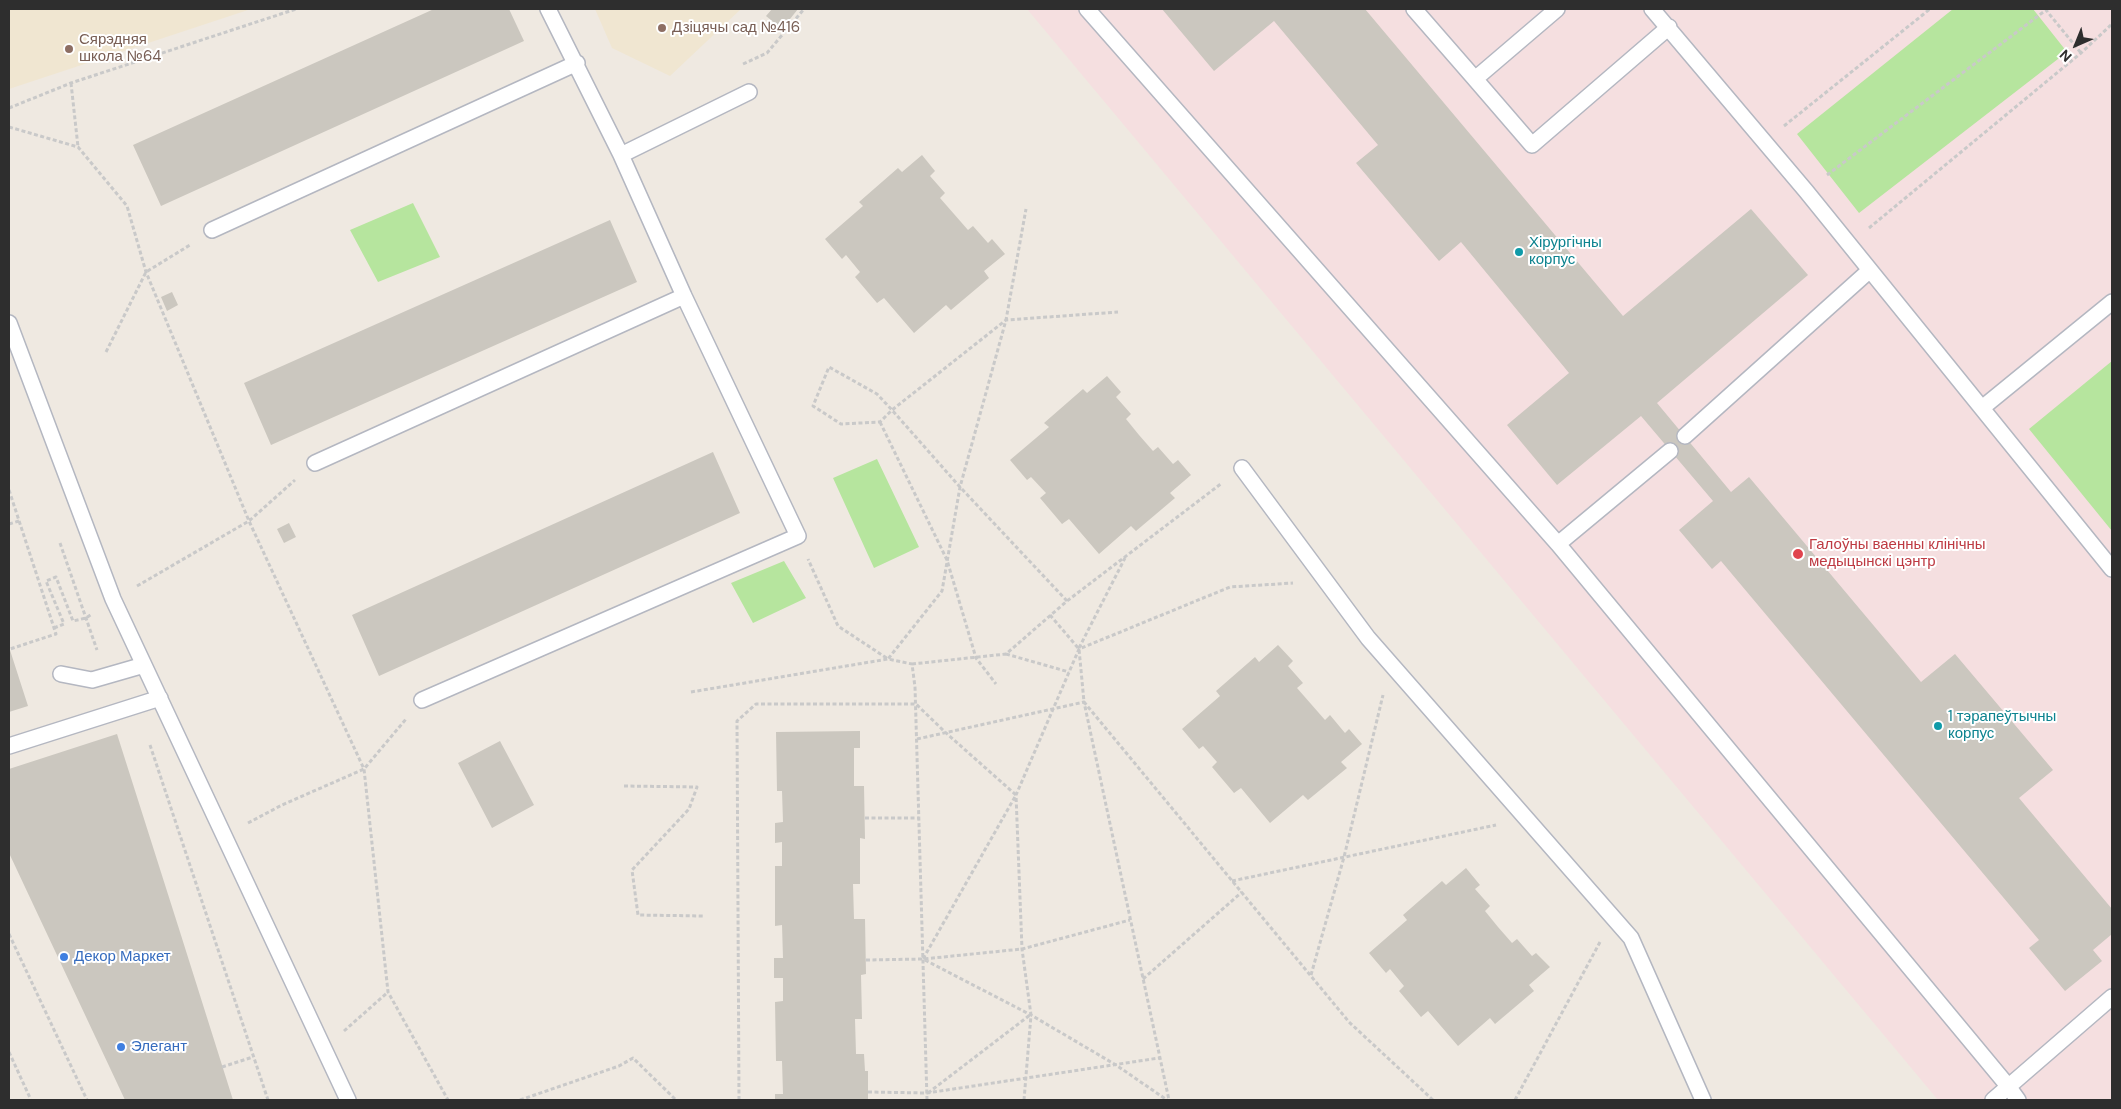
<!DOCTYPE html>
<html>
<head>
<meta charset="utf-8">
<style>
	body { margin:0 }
	#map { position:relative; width:2121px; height:1109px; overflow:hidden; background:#efe9e1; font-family:"DM Sans",sans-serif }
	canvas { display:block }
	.frame { position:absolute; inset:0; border:10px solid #2e2e2e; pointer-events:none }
	.north { position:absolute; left:2051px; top:20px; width:50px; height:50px; -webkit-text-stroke:4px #fff; paint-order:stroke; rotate:224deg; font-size:14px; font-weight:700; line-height:20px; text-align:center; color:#2e2e2e }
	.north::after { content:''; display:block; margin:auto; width:18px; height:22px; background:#2e2e2e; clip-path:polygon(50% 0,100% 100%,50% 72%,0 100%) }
</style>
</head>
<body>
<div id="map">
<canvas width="2121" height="1109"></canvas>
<div class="frame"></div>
<div class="north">N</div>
</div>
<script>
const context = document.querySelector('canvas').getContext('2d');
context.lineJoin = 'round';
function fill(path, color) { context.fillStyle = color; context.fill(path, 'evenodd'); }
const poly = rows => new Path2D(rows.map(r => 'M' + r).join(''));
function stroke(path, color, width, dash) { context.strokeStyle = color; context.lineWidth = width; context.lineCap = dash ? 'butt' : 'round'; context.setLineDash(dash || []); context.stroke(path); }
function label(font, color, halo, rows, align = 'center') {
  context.font = font + ' "DM Sans",sans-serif'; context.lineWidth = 4; context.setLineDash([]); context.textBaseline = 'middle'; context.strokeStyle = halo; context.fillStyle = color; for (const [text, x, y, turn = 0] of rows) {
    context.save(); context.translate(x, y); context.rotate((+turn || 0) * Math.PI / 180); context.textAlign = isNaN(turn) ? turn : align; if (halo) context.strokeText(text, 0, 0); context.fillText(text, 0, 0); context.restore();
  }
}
fill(poly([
	[9,9,251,9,9,89],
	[595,9,741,9,670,76,612,48]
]), '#f0e6d1');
fill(poly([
	[1027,9,2112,9,2112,1100,1938,1100]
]), '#f5dfe0');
fill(poly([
	[1953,9,2033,9,2067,52,1859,213,1797,134],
	[413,203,440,257,378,282,350,230],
	[2112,361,2112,531,2029,429],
	[877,459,919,547,874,568,833,478],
	[784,561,806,598,753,623,731,583]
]), '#b6e59e');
fill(poly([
	[434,9,509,9,524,41,161,206,133,145],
	[772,9,798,9,782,29,766,16],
	[1162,9,1365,9,1623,316,1751,209,1808,275,1657,403,1731,492,1749,477,1921,682,1955,654,2053,770,2019,798,2112,909,2112,934,2093,950,2102,961,2065,991,2029,948,2039,940,1721,561,1712,569,1679,530,1713,501,1641,416,1557,485,1507,425,1569,373,1461,242,1439,261,1356,163,1378,145,1274,21,1214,71],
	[922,155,935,171,930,176,945,193,940,198,968,230,973,226,988,243,992,239,1005,254,984,271,989,278,951,310,946,305,914,333,884,298,877,303,855,277,860,272,846,255,842,259,825,239,863,206,859,202,898,168,902,172],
	[610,220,637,282,271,445,244,383],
	[172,292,178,305,167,311,161,297],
	[1107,376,1121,392,1116,397,1131,414,1126,419,1139,435,1153,451,1158,447,1173,464,1178,460,1191,475,1170,493,1175,498,1136,531,1131,526,1099,554,1069,519,1062,524,1040,498,1046,493,1031,477,1027,480,1010,460,1049,427,1044,423,1083,389,1087,393],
	[713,452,740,513,379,676,352,615],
	[289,523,296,537,284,543,277,529],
	[1278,645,1293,661,1288,666,1303,683,1297,688,1325,720,1330,715,1345,733,1349,729,1362,744,1341,762,1347,768,1308,800,1303,795,1270,823,1241,788,1234,793,1212,767,1217,762,1203,746,1199,749,1182,729,1220,696,1216,691,1255,657,1259,662],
	[9,647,28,706,9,712],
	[860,731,860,748,854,748,854,786,864,786,865,839,860,838,860,884,853,884,854,919,865,919,866,974,861,975,862,1019,855,1019,856,1054,864,1054,865,1071,868,1071,868,1100,775,1100,775,1094,783,1094,782,1061,776,1061,775,1002,783,1001,783,978,774,978,774,958,783,958,782,925,775,926,775,866,782,866,782,842,775,843,775,823,783,822,782,791,777,791,776,732],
	[117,734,180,932,233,1100,125,1100,9,853,9,769],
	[500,741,534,805,492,828,458,763],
	[1466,868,1480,885,1475,889,1490,906,1485,911,1498,927,1512,943,1517,939,1532,956,1536,953,1550,967,1529,985,1534,991,1495,1024,1490,1018,1458,1046,1428,1011,1421,1017,1399,991,1404,986,1390,969,1386,973,1369,953,1407,920,1403,915,1442,881,1446,885]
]), '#cbc7bf');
const service = poly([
	[1087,9,1558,544,2008,1086,2018,1100],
	[1414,9,1475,79],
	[1557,9,1475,79,1532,145,1669,27],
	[1652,9,1806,191,2112,569],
	[621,155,749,92],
	[212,230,577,63],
	[9,323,113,599,348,1100],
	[1982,408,2112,302],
	[1685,436,1870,270],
	[315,463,684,296],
	[1242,468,1368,638,1631,938,1703,1100],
	[1558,544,1670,451],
	[61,674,92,680,144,665],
	[422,700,798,536,684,296,621,155,548,9],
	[9,746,160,698],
	[1993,1100,2112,997]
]);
stroke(service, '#b4b7c1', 18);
stroke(poly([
	[743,64,767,53,804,9],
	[71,83,78,147],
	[9,108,71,83,296,9],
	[1784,126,1930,9],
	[9,127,78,147,127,206,146,272,249,521,364,769,388,992,448,1100],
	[1827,175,2046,10,2081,53],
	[1869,228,2081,53,2112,24],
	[106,352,146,272,190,245],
	[880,422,947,560,976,658,996,684],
	[9,490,56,634,10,649],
	[9,524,19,521],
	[60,543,97,650],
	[137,586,249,521,295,480],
	[1067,601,960,487,892,410,877,394,829,367,813,406,841,424,880,422,892,410,1006,320,1118,312],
	[1050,615,1079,649,1084,702,1349,1022,1433,1100],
	[54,628,64,624,46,581,56,577,73,621,86,618,92,614],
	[1079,648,1125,558],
	[1006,654,1069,672],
	[912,664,1006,654,1067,601,1222,483],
	[691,692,888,659,838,626,808,559],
	[917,739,1084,702,1169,1100],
	[150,745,268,1100],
	[624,786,697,787,689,809,632,870,638,915,704,916],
	[865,818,919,818],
	[248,823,282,805,364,769,406,719],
	[1232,881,1496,825],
	[9,934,87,1100],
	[866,960,923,959,1022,949,1130,920],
	[1311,975,1344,857,1383,695],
	[1143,979,1242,892],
	[344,1031,388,992],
	[9,1052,31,1100],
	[222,1067,253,1057],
	[868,1092,927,1093,1159,1058],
	[928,1093,1030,1015],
	[520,1100,619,1066,633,1058,676,1100],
	[739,1100,737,721,756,704,916,704,945,732,1016,795,923,959,1031,1015,1116,1065,1167,1100],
	[927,1100,915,687,912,664,888,659,942,591,960,487,1006,320,1026,209],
	[1024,1100,1031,1015,1022,949,1016,795,1079,649,1230,587,1293,583],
	[1515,1100,1600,942]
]), '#c9c9c9', 3, [4, 2.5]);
stroke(service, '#fff', 15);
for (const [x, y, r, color] of [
	[662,28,5,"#8d6e63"],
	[69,49,5,"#8d6e63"],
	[1519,252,5,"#0f9aa8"],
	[1798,554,6,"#e0444e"],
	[1938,726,5,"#0f9aa8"],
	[64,957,5,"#3f7fe0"],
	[121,1047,5,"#3f7fe0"]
]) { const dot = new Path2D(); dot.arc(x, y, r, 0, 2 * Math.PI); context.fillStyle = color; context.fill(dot); stroke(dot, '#fff', 2); }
label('15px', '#785e54', '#fff', [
	["Дзіцячы сад №416",672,28],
	["Сярэдняя",79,40],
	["школа №64",79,57]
], 'left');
label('15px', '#0d838f', '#fff', [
	["Хірургічны",1529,243],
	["корпус",1529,260],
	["1 тэрапеўтычны",1948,717],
	["корпус",1948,734]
], 'left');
label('15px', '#be3a42', '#fff', [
	["Галоўны ваенны клінічны",1809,545],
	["медыцынскі цэнтр",1809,562]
], 'left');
label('15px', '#366cbe', '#fff', [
	["Декор Маркет",74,957],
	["Элегант",131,1047]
], 'left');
</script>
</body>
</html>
